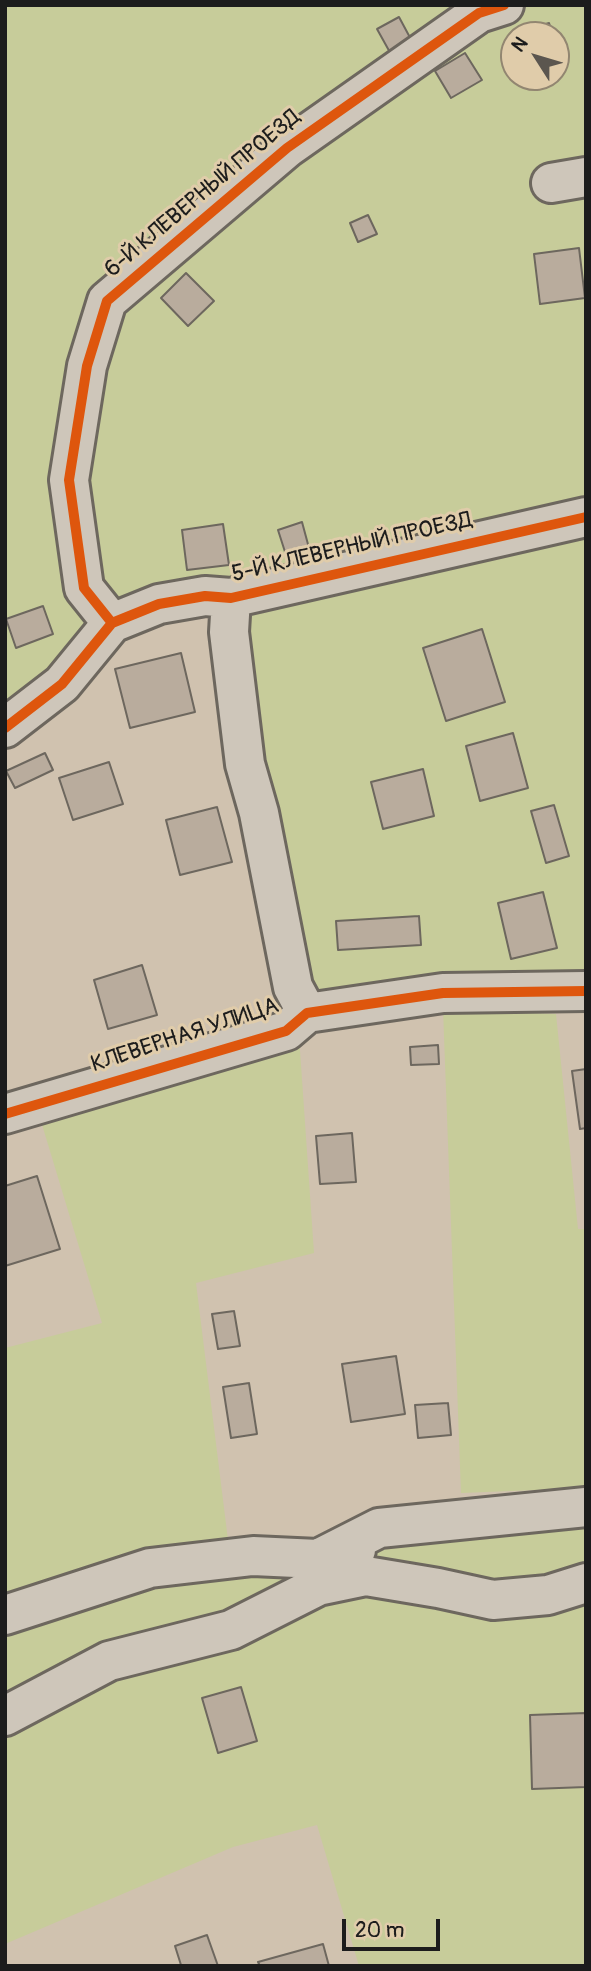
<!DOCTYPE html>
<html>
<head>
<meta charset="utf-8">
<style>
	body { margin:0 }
	#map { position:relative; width:591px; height:1971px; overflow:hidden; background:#d0c2af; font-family:Pangolin,sans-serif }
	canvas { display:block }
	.frame { position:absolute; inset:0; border:7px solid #1c1c1c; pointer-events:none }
	.north { position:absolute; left:500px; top:21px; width:70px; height:70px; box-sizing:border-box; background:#e0ccaa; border:2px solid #928671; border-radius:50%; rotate:307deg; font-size:19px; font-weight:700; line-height:28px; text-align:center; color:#1c1c1c }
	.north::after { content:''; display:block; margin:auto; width:24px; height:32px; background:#5b564f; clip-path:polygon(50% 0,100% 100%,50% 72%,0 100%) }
	.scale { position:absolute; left:342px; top:1919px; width:98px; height:32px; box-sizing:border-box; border:4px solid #1c1c1c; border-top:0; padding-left:9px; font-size:21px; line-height:24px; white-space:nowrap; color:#1c1c1c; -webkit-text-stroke:5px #e0ccaa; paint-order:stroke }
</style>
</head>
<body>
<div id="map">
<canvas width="591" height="1971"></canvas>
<div class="frame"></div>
<div class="north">N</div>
<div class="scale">20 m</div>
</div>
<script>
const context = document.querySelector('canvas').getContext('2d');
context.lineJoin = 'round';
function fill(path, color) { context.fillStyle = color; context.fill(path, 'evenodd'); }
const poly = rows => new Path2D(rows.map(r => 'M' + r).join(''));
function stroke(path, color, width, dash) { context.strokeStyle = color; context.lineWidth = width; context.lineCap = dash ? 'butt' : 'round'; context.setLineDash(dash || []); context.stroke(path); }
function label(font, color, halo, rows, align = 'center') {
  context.font = font + ' Pangolin,sans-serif'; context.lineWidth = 6; context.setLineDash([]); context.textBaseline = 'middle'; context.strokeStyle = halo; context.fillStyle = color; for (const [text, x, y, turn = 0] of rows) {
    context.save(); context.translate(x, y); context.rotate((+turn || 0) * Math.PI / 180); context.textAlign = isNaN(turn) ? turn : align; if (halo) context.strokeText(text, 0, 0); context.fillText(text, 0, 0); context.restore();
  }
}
fill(poly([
	[5,5,586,5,586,974,322,997,303,981,229,582,111,602,81,628,55,671,5,709],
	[514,35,556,35,556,77,514,77],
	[443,1009,556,1014,578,1229,586,1229,586,1488,461,1493],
	[299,1036,314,1253,196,1283,228,1540,5,1599,5,1348,102,1323,40,1118],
	[586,1517,586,1966,359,1966,317,1825,233,1847,5,1944,5,1629,157,1582,383,1546]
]), '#c7cc9a');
const building = poly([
	[399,17,414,45,392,56,377,29,399,17],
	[549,23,553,35,519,35,518,33,549,23],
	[465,53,482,80,451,98,435,71,465,53],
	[368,215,377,234,358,242,350,223,368,215],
	[579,248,585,298,540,304,534,254,579,248],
	[186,273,214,301,188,326,161,298,186,273],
	[302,522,309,548,286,555,278,530,302,522],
	[223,524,229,565,187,570,182,530,223,524],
	[43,606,53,634,16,648,6,619,43,606],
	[482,629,505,702,446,721,423,648,482,629],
	[181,653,195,712,130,728,115,669,181,653],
	[513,733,528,788,480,801,466,746,513,733],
	[45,753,53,770,15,788,6,771,45,753],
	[109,762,123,804,73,820,59,778,109,762],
	[423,769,434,816,383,829,371,782,423,769],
	[554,805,569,856,546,863,531,811,554,805],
	[217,807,232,862,180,875,166,820,217,807],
	[543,892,557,948,511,959,498,903,543,892],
	[419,916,421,945,338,950,336,921,419,916],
	[142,965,157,1015,108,1029,94,980,142,965],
	[438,1045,439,1064,411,1065,410,1047,438,1045],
	[586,1069,586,1128,580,1129,572,1071,586,1069],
	[352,1133,356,1182,320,1184,316,1136,352,1133],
	[37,1176,60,1249,5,1266,5,1186,37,1176],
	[234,1311,240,1346,218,1349,212,1314,234,1311],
	[396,1356,405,1414,351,1422,342,1364,396,1356],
	[249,1383,257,1434,231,1438,223,1387,249,1383],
	[448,1403,451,1435,418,1438,415,1405,448,1403],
	[241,1687,257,1741,218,1753,202,1698,241,1687],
	[586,1713,586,1787,532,1789,530,1715,586,1713],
	[207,1935,218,1966,179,1966,181,1965,175,1946,207,1935],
	[323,1944,329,1966,260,1966,258,1962,323,1944]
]);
fill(building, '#b9ac9d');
stroke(building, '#6d675e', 2);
const minor = poly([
	[551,183,586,177],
	[231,598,229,632,245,764,259,813,293,987,307,1013],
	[112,623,84,588,69,480,87,366,107,301,287,148,479,13,504,5],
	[5,728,62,684,112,623,159,604,205,596,231,598,586,517],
	[5,1114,286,1031,307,1013,443,993,586,991],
	[318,1586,366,1576,438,1588,493,1600,548,1595,586,1583],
	[5,1615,150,1568,253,1556,318,1559,379,1528,586,1507],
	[5,1716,109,1661,231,1630,318,1586,356,1550]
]);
stroke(minor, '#6d675e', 44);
stroke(minor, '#cec6ba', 38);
stroke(poly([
	[112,623,84,588,69,480,87,366,107,301,287,148,479,13,504,5],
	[5,728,62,684,112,623,159,604,205,596,231,598,586,517],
	[5,1114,286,1031,307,1013,443,993,586,991]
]), '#de560d', 10);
label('23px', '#1c1c1c', '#e0ccaa', [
	["6-Й КЛЕВЕРНЫЙ ПРОЕЗД",203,194,-40],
	["5-Й КЛЕВЕРНЫЙ ПРОЕЗД",352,548,-13],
	["КЛЕВЕРНАЯ УЛИЦА",185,1036,-18]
]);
</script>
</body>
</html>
